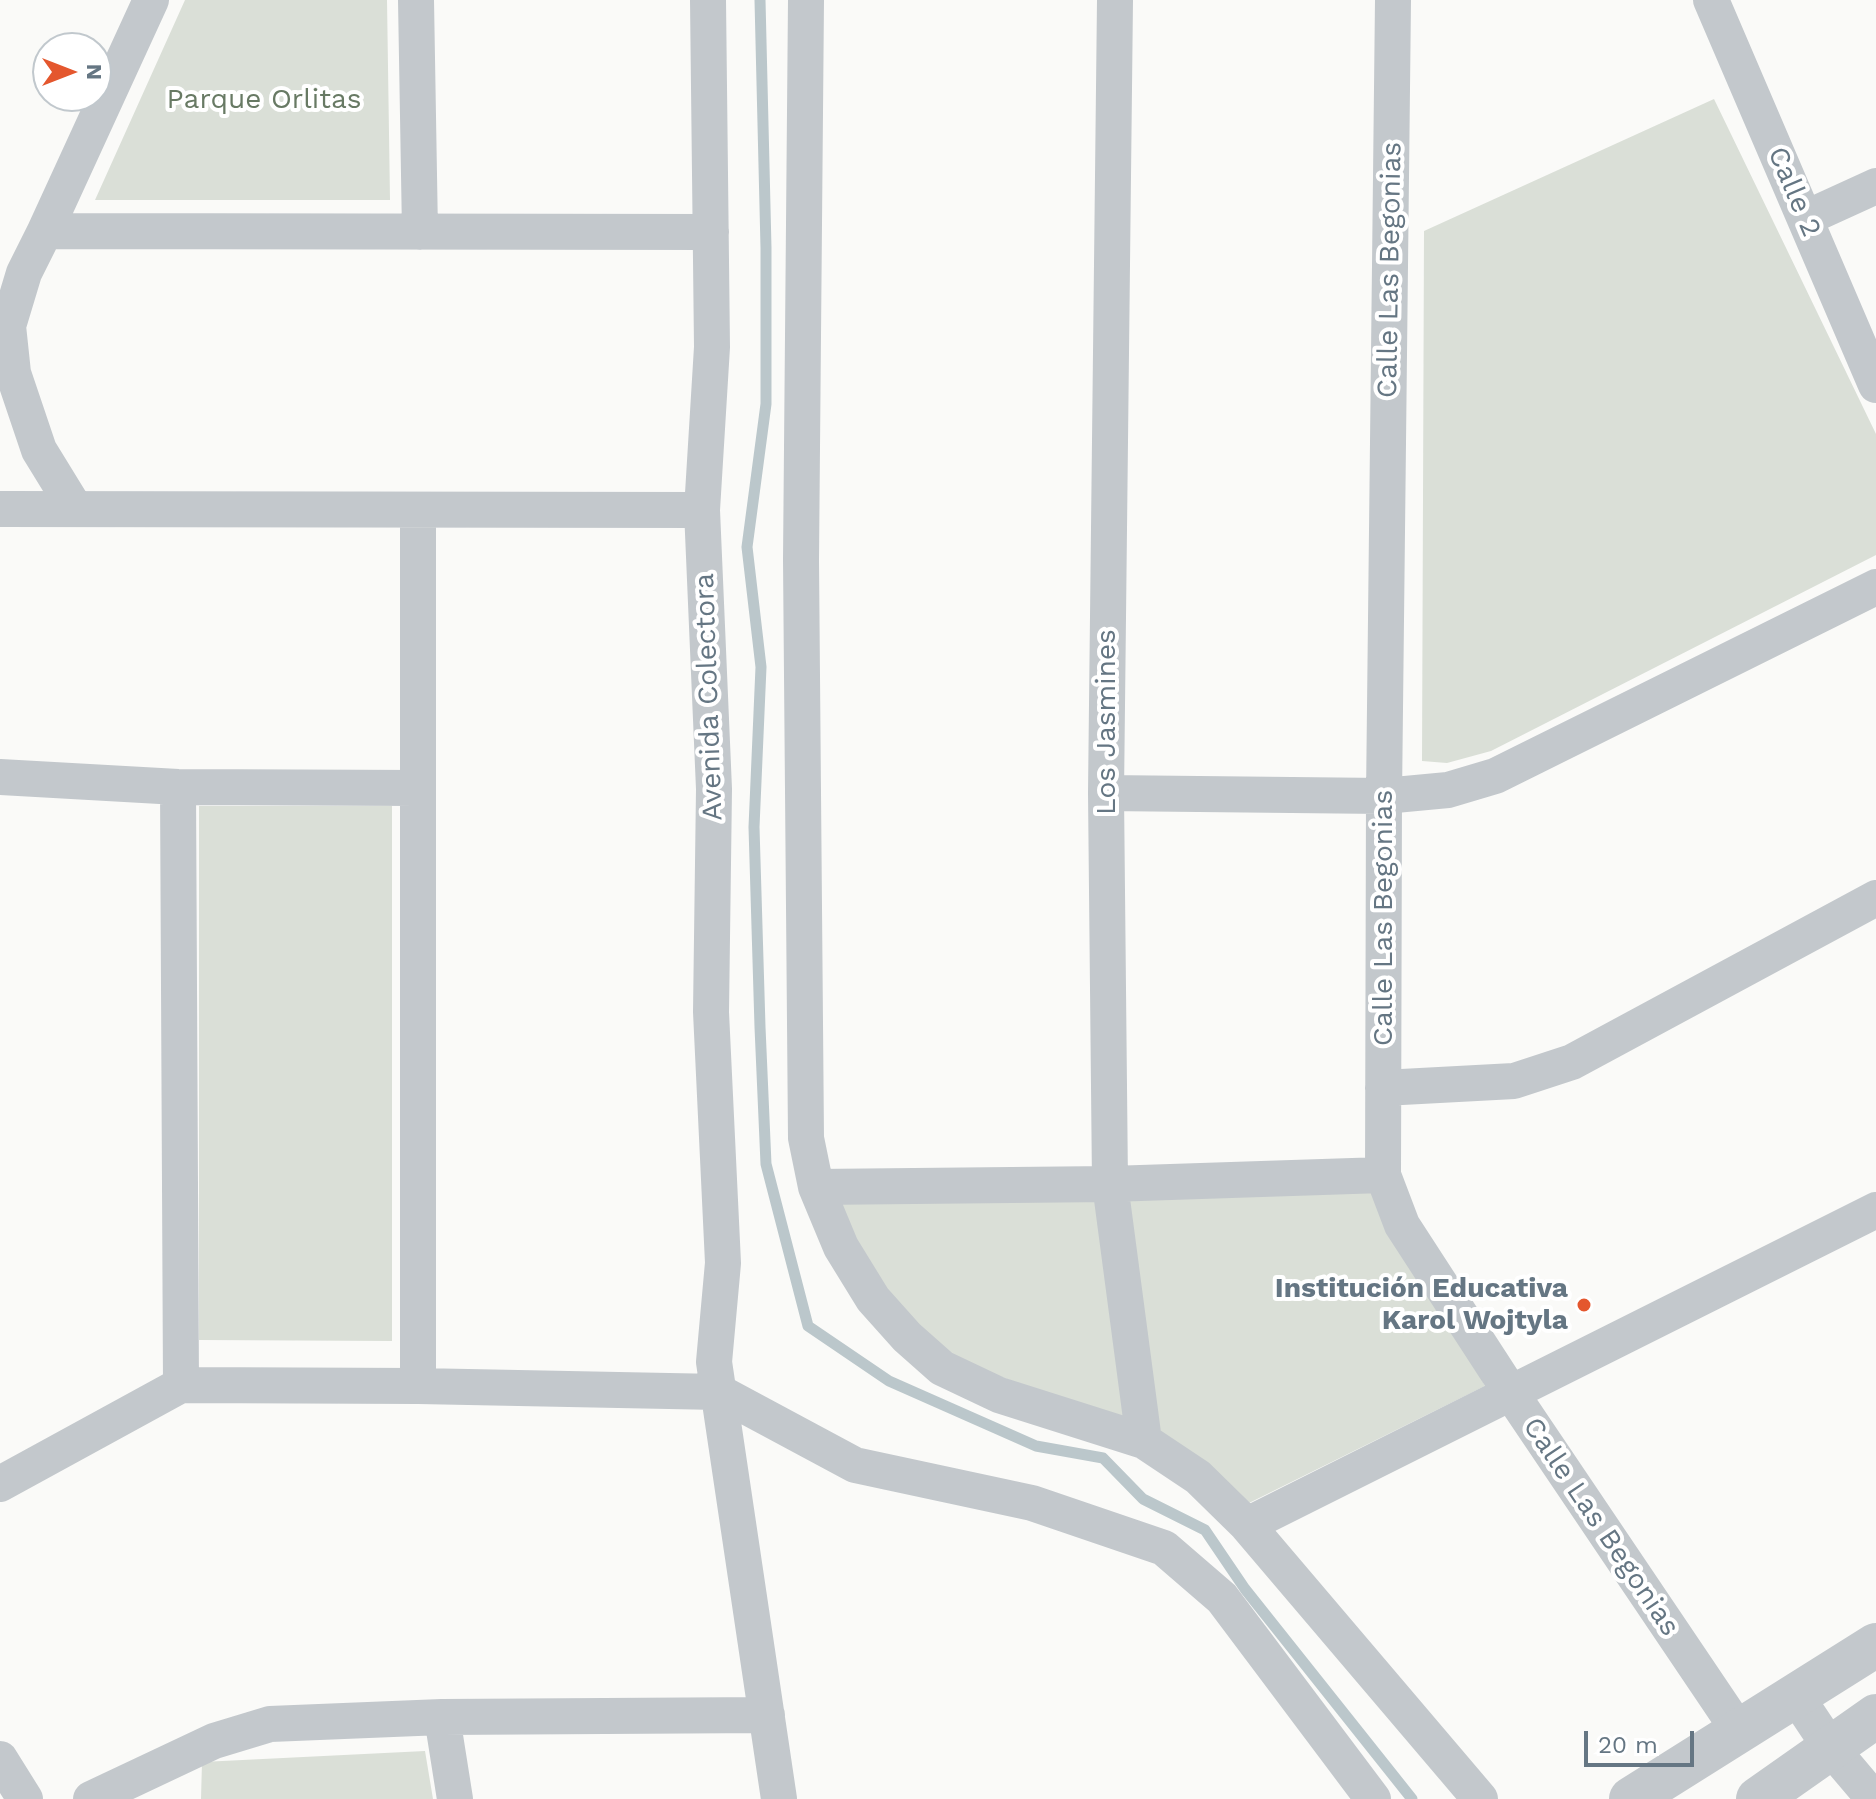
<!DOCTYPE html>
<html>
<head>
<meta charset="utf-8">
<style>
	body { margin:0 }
	#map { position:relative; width:1876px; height:1799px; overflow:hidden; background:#fafaf8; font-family:"Work Sans",sans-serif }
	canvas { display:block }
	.north { position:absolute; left:32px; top:32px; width:80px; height:80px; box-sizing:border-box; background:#fff; border:2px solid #c1c8cd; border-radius:50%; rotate:90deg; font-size:22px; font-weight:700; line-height:32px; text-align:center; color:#657683 }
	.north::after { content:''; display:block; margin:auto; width:28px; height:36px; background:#e4572e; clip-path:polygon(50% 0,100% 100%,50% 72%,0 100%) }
	.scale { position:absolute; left:1584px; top:1731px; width:110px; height:36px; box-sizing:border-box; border:4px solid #657683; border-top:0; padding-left:10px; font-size:24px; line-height:28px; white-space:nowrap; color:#657683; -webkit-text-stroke:6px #fff; paint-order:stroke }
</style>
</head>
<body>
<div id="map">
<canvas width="1876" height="1799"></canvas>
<div class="north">N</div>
<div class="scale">20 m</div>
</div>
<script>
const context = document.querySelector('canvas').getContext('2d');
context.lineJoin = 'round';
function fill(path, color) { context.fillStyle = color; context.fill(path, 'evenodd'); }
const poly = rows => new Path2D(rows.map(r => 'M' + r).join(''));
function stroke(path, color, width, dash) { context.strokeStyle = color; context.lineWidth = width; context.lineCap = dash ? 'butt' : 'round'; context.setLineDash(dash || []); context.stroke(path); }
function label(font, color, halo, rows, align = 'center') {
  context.font = font + ' "Work Sans",sans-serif'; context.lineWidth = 8; context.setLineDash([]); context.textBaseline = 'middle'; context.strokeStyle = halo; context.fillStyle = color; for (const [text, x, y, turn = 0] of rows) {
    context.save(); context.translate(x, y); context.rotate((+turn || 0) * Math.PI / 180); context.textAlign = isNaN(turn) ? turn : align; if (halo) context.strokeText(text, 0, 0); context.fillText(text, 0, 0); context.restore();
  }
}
fill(poly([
	[185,0,387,0,390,200,95,200],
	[1714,99,1876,434,1876,555,1491,751,1447,763,1422,761,1424,231],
	[199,806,392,806,392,1341,199,1340],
	[1377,1185,1485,1386,1247,1504,1155,1432,1119,1192],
	[1101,1195,1128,1423,944,1356,891,1300,830,1198],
	[425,1751,433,1799,201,1799,202,1762]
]), '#dadfd7');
stroke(poly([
	[760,0,766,248,766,404,747,547,761,667,754,827,760,1027,766,1164,808,1326,889,1381,1036,1446,1103,1458,1143,1499,1205,1530,1245,1589,1412,1799]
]), '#bbc7cb', 11);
stroke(poly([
	[416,0,420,232],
	[708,0,712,347,702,510,714,789,711,1012,723,1263,714,1362,779,1799],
	[806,0,801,560,806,1138,816,1187,841,1247,873,1299,907,1337,942,1368,999,1395,1144,1441,1198,1477,1247,1525,1480,1799],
	[1115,0,1106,793,1110,1184,1144,1441],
	[1393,0,1384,796,1383,1175,1402,1225,1511,1393,1739,1731],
	[1711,0,1876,385],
	[1806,218,1876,186],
	[45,231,151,0],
	[74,507,39,450,13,373,8,326,24,273,45,231,711,232],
	[0,509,702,510],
	[418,510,418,1386],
	[0,777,178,787,418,788],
	[178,787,181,1385],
	[1106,793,1384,796,1448,790,1495,776,1876,587],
	[1383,1088,1514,1081,1572,1062,1876,898],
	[816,1187,1110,1184,1383,1175],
	[0,1484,181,1385,418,1386,719,1392,855,1465,1032,1503,1164,1548,1222,1598,1373,1799],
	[1247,1525,1876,1210],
	[1796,1696,1830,1747,1874,1799],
	[442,1717,455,1799],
	[0,1759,25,1799],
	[91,1799,214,1741,270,1724,442,1717,767,1715]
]), '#c3c8cc', 36);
stroke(poly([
	[1631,1799,1876,1645],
	[1758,1799,1876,1716]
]), '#c3c8cc', 44);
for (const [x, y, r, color] of [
	[1584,1305,8,"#e4572e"]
]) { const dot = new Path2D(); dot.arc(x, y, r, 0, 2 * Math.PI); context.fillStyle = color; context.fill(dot); stroke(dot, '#fff', 3); }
label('28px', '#687a64', '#fff', [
	["Parque Orlitas",264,100]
]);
label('28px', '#657683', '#fff', [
	["Calle 2",1794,192,67],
	["Calle Las Begonias",1390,270,-89],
	["Avenida Colectora",709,697,-92],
	["Los Jasmines",1107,722,-90],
	["Calle Las Begonias",1384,918,-90],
	["Calle Las Begonias",1601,1527,56]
]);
label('bold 28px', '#657683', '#fff', [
	["Institución Educativa",1568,1289],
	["Karol Wojtyla",1568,1321]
], 'right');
</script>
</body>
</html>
